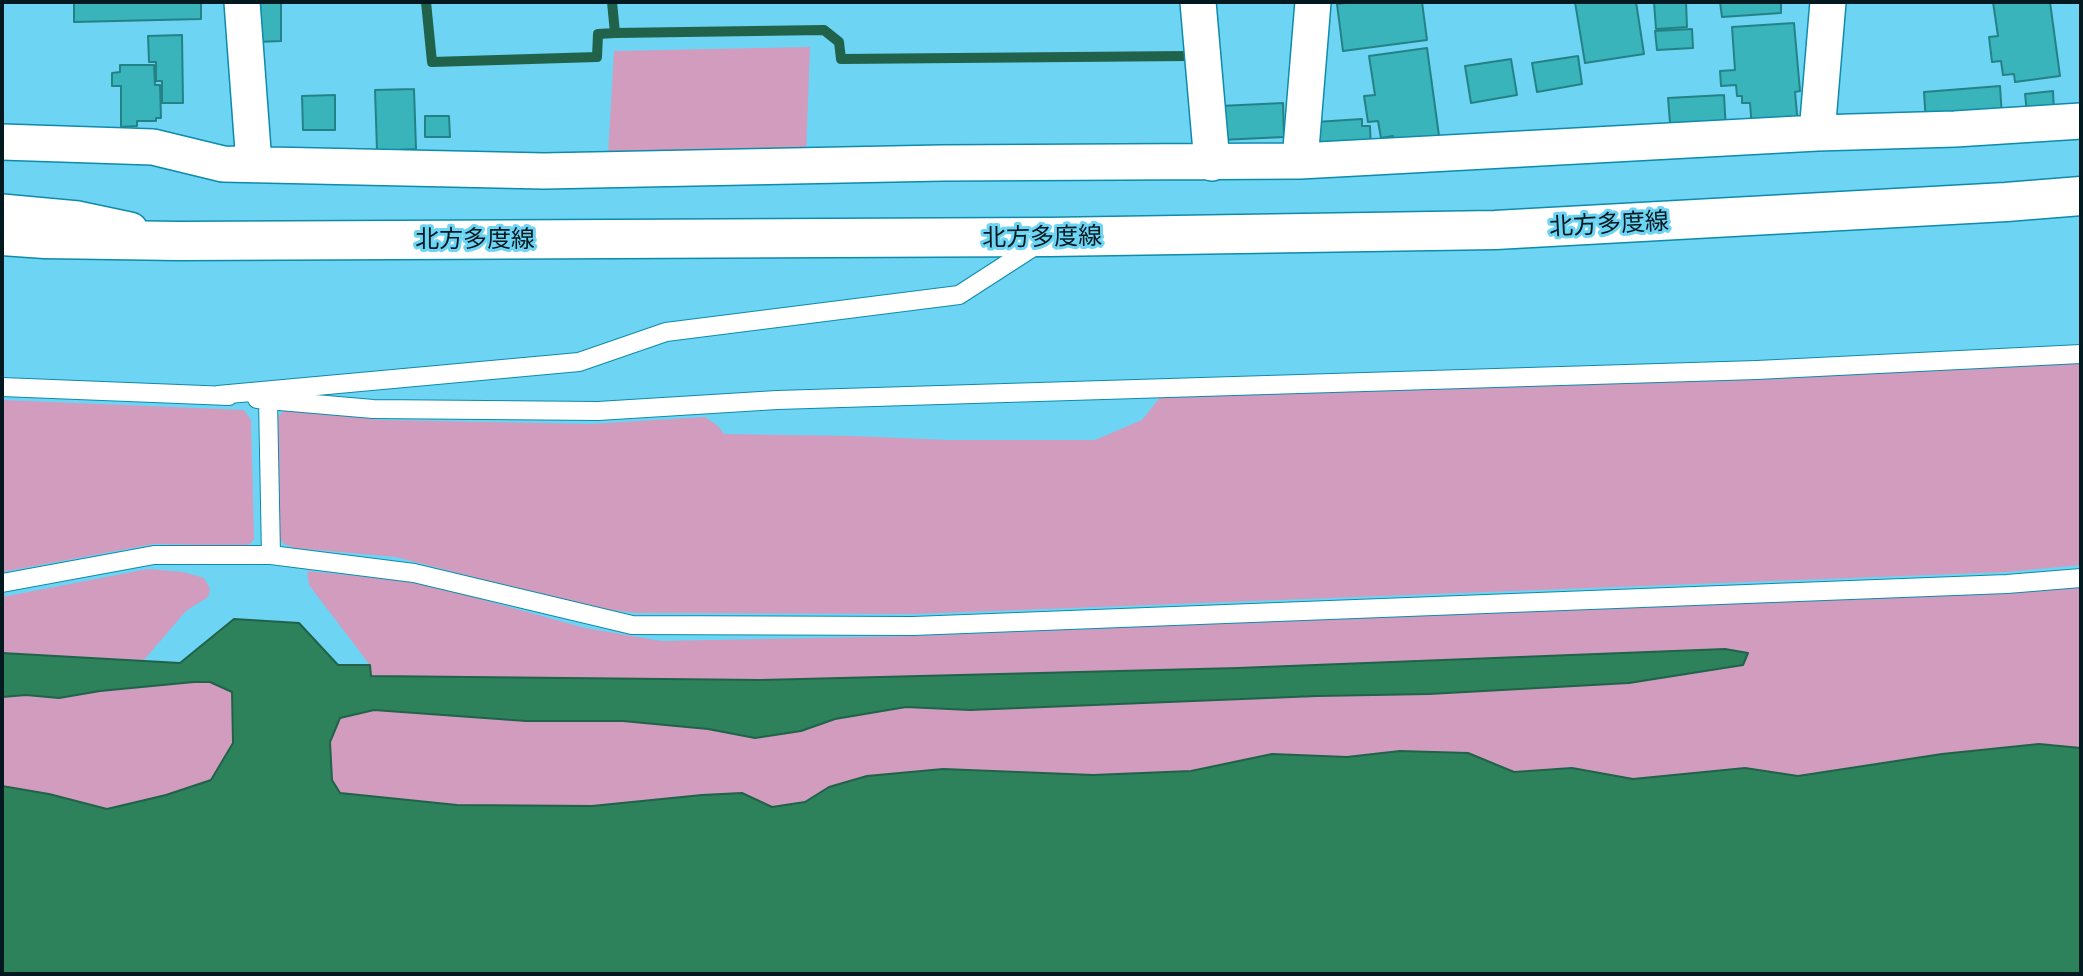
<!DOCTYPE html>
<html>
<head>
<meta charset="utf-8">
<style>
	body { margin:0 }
	#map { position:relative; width:2083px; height:976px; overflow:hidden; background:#6dd4f4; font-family:Commissioner,sans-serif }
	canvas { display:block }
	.frame { position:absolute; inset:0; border:4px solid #031920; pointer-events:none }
</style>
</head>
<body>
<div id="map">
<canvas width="2083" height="976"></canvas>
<div class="frame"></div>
</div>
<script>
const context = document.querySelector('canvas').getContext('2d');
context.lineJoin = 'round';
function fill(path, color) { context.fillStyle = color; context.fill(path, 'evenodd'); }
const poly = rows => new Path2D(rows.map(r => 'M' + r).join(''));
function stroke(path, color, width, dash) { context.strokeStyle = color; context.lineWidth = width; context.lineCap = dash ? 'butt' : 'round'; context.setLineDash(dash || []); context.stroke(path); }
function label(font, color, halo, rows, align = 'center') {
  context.font = font + ' Commissioner,"Noto Sans JP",sans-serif'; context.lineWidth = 6; context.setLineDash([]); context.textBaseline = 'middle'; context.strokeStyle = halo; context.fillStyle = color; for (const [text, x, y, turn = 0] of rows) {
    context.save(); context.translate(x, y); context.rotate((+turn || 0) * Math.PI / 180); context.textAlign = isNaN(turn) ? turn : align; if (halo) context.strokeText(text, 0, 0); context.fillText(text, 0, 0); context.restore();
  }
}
fill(poly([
	[810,47,806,155,608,156,614,51],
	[2081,362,2081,565,2006,572,916,614,636,613,593,608,396,557,295,548,284,544,277,536,276,422,280,414,288,409,381,420,590,424,705,417,718,426,724,434,853,436,947,440,1095,440,1142,420,1161,396],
	[2,400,244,410,251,420,254,539,251,543,245,546,154,544,2,572],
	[148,569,183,572,204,578,210,589,208,597,186,611,144,660,2,653,2,597],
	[307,571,418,582,585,628,661,641,917,636,2010,592,2081,586,2081,748,2039,744,1942,754,1798,776,1745,768,1633,779,1572,768,1514,772,1468,753,1400,751,1347,757,1272,754,1191,771,1093,775,943,769,867,776,829,787,805,802,772,807,742,793,702,795,591,806,458,805,366,797,340,793,332,780,330,742,340,718,374,710,526,721,623,721,708,729,755,738,801,731,835,719,906,707,970,710,1317,696,1429,694,1629,683,1743,665,1747,654,1725,649,1238,668,761,680,371,676,370,665,309,585],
	[194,682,210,682,232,692,233,743,211,780,166,795,107,809,49,794,2,786,2,697,26,695,59,698,100,691]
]), '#d29cbe');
const water = poly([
	[234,619,299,623,338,665,370,665,371,676,761,680,1238,668,1725,649,1748,653,1743,665,1629,683,1429,694,1317,696,970,710,906,707,835,719,801,731,755,738,708,729,623,721,526,721,374,710,340,718,330,742,332,780,340,793,457,805,592,806,702,795,742,793,772,807,805,802,829,787,867,776,943,769,1093,775,1191,771,1272,754,1347,757,1400,751,1468,753,1514,772,1572,768,1633,779,1745,768,1798,776,1942,754,2039,744,2081,748,2081,974,2,974,2,786,49,794,107,809,166,795,211,780,233,743,232,692,210,682,194,682,100,691,59,698,26,695,2,697,2,653,180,663,234,619]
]);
fill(water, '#2d825c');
stroke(water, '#20624a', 2);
stroke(poly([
	[426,2,432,62,597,57,598,34,615,33],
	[612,2,615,33,824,30,839,42,841,59,1188,56]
]), '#20624a', 10);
const building = poly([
	[74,2,201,2,201,19,74,22,74,2],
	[255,2,281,2,281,41,256,42,255,2],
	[1354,2,1422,2,1427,40,1343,51,1337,4,1354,2],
	[1575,2,1636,2,1644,54,1585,63,1575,2],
	[1654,2,1686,2,1687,27,1656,29,1654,2],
	[1720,2,1781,2,1781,13,1722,17,1720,2],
	[1993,2,2050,2,2060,76,2015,82,2014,74,2003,75,2001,61,1992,62,1989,37,1998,36,1993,2],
	[1794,23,1800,91,1795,92,1798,125,1752,129,1750,103,1742,103,1742,96,1737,96,1736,85,1721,86,1720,71,1735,70,1732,27,1794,23],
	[1692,29,1693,48,1657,50,1655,31,1692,29],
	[182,35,183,103,162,103,162,81,156,81,156,62,149,62,148,36,182,35],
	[1427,48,1440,143,1395,150,1393,136,1381,138,1378,121,1368,122,1364,96,1375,95,1369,56,1427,48],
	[1578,56,1582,84,1537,92,1532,63,1578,56],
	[1511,59,1517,95,1471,103,1465,66,1511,59],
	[120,65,154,65,155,85,160,85,161,118,156,118,156,121,137,121,137,126,121,127,121,86,112,86,112,73,120,72,120,65],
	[2000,86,2002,117,1926,123,1924,92,2000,86],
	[414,89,416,149,377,151,375,90,414,89],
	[2053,91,2054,111,2027,113,2025,94,2053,91],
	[335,95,335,130,303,130,302,96,335,95],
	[1724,95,1726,131,1671,135,1668,98,1724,95],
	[1283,103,1284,137,1221,140,1220,106,1283,103],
	[425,116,449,116,450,137,425,137,425,116],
	[1362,119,1362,126,1370,126,1371,152,1310,155,1316,122,1362,119]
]);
fill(building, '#39b4ba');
stroke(building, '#248287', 2);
const lane = poly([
	[2,387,229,396],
	[218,395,579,362,666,332,959,295,1038,244],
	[268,400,373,409,598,411,777,400,1757,370,2081,354],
	[271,555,414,573,632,625,913,626,2007,584,2081,578],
	[2,583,154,555,271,555,268,400,257,399]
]);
const street = poly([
	[242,2,254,164],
	[1198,2,1212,163],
	[1817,133,1828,2],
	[2,142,153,147,223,164,544,171,942,163,1300,161,1817,133,1955,129,2081,121],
	[1300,161,1313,2],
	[2,212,78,219,130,230]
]);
const primary = poly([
	[2,236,45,239,178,241,1049,237,1495,230,2006,202,2081,196]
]);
stroke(lane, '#0e8ba9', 20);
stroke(street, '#0e8ba9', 38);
stroke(primary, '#0e8ba9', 41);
stroke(lane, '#fff', 18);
stroke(street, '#fff', 35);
stroke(primary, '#fff', 38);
label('24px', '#031920', '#6dd4f4', [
	["北方多度線",1609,224,-3],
	["北方多度線",1042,237,-1],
	["北方多度線",475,239]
]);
</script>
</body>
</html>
